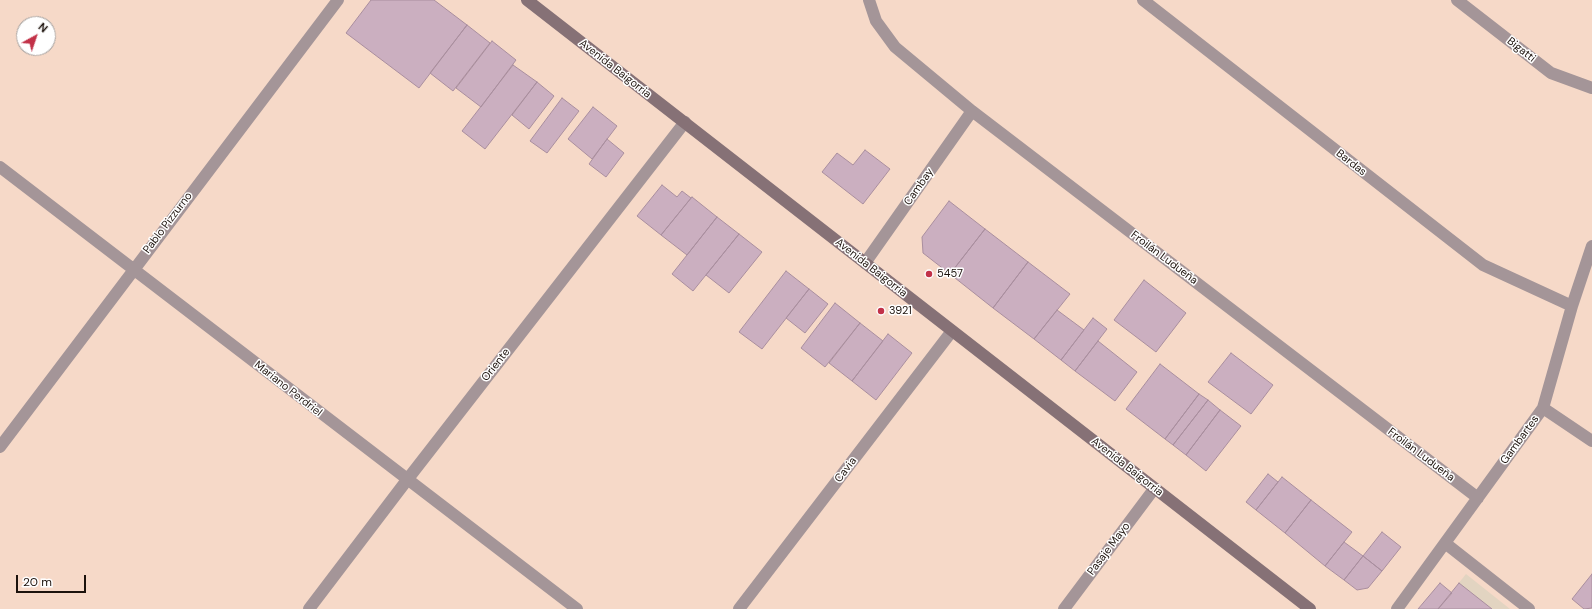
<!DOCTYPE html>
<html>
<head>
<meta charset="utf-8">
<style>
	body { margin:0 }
	#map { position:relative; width:1592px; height:609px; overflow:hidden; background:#f6d9c8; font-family:"DM Sans",sans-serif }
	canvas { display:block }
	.north { position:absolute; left:16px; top:16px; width:40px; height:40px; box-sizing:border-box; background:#fff; border:1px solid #a4a09e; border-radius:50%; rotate:40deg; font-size:11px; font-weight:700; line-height:16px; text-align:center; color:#1c120c }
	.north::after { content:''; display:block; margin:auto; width:14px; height:18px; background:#c23148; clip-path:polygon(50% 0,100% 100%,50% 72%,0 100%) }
	.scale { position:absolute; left:16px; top:575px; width:70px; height:18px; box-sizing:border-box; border:2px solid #1c120c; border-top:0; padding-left:5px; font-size:12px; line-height:14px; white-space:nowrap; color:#1c120c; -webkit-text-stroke:3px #fff; paint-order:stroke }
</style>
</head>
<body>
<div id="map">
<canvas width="1592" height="609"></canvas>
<div class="north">N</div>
<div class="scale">20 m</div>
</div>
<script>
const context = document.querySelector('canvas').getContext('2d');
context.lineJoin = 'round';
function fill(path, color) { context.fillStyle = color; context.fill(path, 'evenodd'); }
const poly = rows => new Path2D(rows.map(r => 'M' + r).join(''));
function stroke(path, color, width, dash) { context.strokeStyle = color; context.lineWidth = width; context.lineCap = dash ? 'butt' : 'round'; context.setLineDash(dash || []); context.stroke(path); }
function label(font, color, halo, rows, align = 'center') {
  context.font = font + ' "DM Sans",sans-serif'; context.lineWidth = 3; context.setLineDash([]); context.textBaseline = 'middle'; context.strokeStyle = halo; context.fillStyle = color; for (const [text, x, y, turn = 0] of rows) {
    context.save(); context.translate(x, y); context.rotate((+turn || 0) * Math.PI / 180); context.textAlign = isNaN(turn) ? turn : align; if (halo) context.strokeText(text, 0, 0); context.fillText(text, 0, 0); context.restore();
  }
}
fill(poly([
	[1466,574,1510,609,1438,609]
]), '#e2d4c1');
const building = poly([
	[371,0,434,0,467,25,419,88,346,33,371,0],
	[467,25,490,43,453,91,430,73,467,25],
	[492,41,516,60,481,107,456,88,492,41],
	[513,65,537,82,485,149,462,131,513,65],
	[537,82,554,96,529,129,512,115,537,82],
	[562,98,579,111,547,153,530,141,562,98],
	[593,107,617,126,592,159,568,139,593,107],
	[607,139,624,153,606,177,589,164,607,139],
	[865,150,890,169,863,204,822,172,837,153,853,165,865,150],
	[662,185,677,197,682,191,691,198,661,235,637,216,662,185],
	[692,197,717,217,687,255,661,235,692,197],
	[949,201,985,229,950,274,923,253,922,237,949,201],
	[717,217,739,234,693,291,672,274,717,217],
	[985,229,1028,262,993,308,950,274,985,229],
	[739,234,762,252,729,293,706,275,739,234],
	[1028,262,1070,294,1034,339,993,308,1028,262],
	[786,271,809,289,762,349,739,332,786,271],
	[1144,280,1186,313,1156,352,1114,320,1144,280],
	[809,289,828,304,805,333,786,318,809,289],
	[835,303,860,323,825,367,801,348,835,303],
	[1057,310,1084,330,1061,360,1034,339,1057,310],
	[1093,318,1107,329,1075,371,1061,360,1093,318],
	[860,323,883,341,852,381,829,363,860,323],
	[888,334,912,353,876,400,852,381,888,334],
	[1098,341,1137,372,1115,401,1075,371,1098,341],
	[1231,353,1273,385,1251,414,1208,382,1231,353],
	[1160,364,1199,394,1165,439,1126,409,1160,364],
	[1199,394,1208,400,1173,445,1165,439,1199,394],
	[1208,400,1220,410,1186,455,1173,445,1208,400],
	[1220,410,1241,426,1206,471,1186,455,1220,410],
	[1268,474,1278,482,1256,510,1246,502,1268,474],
	[1282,477,1311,500,1285,533,1256,510,1282,477],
	[1311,500,1352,532,1325,566,1285,533,1311,500],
	[1382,532,1401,547,1382,571,1363,556,1382,532],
	[1344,542,1363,556,1344,580,1325,566,1344,542],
	[1363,556,1382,571,1368,588,1357,590,1344,580,1363,556],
	[1592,574,1592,608,1584,609,1572,599,1592,574],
	[1440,583,1452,593,1438,609,1418,609,1440,583],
	[1459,583,1492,609,1438,609,1459,583]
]);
fill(building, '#cbafc0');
stroke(building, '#a98e9e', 1);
stroke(poly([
	[869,0,876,21,895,47,972,111,1478,498],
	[1143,0,1483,265,1572,306],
	[1457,0,1551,73,1592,88],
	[0,167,577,609],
	[865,263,972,111],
	[1543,408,1592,441],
	[0,447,338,0],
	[1445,543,1529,609],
	[309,609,407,480,685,122],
	[739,609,952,331],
	[1064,609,1154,489],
	[1397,609,1543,408,1572,306,1592,246]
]), '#a49598', 12);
stroke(poly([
	[527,0,1310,609]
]), '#867176', 12);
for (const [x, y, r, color] of [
	[929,274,4,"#c23148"],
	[881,311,4,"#c23148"]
]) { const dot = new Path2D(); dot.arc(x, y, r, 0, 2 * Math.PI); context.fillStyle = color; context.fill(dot); stroke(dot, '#fff', 1.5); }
label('11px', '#1c120c', '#fff', [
	["Bigatti",1521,50,38],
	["Avenida Baigorria",615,69,38],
	["Bardas",1351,163,38],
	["Cambay",919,187,-55],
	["Pablo Pizzurno",168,223,-53],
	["Froilán Ludueña",1164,258,37],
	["Avenida Baigorria",871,268,38],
	["Oriente",496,365,-52],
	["Mariano Perdriel",288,389,38],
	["Gambartes",1520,440,-54],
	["Froilán Ludueña",1421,455,37],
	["Avenida Baigorria",1127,467,38],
	["Cavia",846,470,-53],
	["Pasaje Mayo",1109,549,-53]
]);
label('11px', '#1c120c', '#fff', [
	["5457",937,274],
	["3921",889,311]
], 'left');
</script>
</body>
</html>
